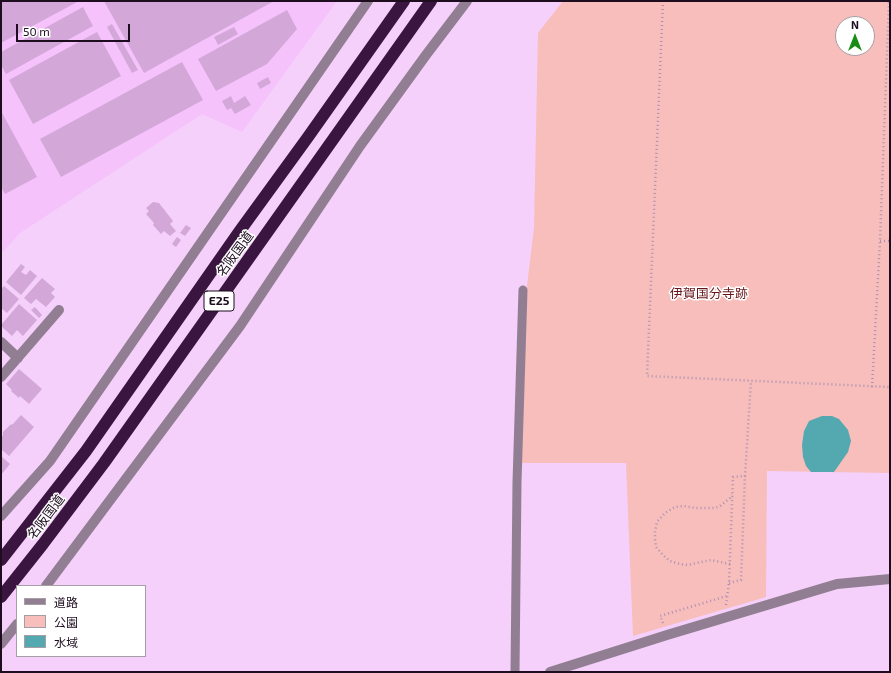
<!DOCTYPE html>
<html>
<head>
<meta charset="utf-8">
<style>
	body { margin:0 }
	#map { position:relative; width:891px; height:673px; overflow:hidden; background:#f5d0fa; font-family:"Exo 2","Noto Sans JP",sans-serif }
	canvas { display:block }
	.frame { position:absolute; inset:0; border:2px solid #1d0d1f; pointer-events:none }
	.legend { position:absolute; left:16px; top:585px; width:130px; height:72px; box-sizing:border-box; background:#fff; border:1px solid #a59ea5; margin:0; padding:5px 7px; list-style:none; font-size:12px; color:#1d0d1f }
	.legend li { display:flex; align-items:center; gap:8px; height:20px }
	.legend b { width:20px; border:1px solid #a59ea5 }
	.north { position:absolute; left:835px; top:16px; width:40px; height:40px; box-sizing:border-box; background:#fff; border:1px solid #a59ea5; border-radius:50%; rotate:0deg; font-size:11px; font-weight:700; line-height:16px; text-align:center; color:#1d0d1f }
	.north::after { content:''; display:block; margin:auto; width:14px; height:18px; background:#188d15; clip-path:polygon(50% 0,100% 100%,50% 72%,0 100%) }
	.scale { position:absolute; left:16px; top:24px; width:114px; height:18px; box-sizing:border-box; border:2px solid #1d0d1f; border-top:0; padding-left:5px; font-size:12px; line-height:14px; white-space:nowrap; color:#1d0d1f; -webkit-text-stroke:3px #fff; paint-order:stroke }
</style>
</head>
<body>
<div id="map">
<canvas width="891" height="673"></canvas>
<div class="frame"></div>
<ul class="legend">
<li><b style="height:5px;background:#917e93"></b>道路</li>
<li><b style="height:11px;background:#f7bebb"></b>公園</li>
<li><b style="height:11px;background:#54a9b0"></b>水域</li>
</ul>
<div class="north">N</div>
<div class="scale">50 m</div>
</div>
<script>
const context = document.querySelector('canvas').getContext('2d');
context.lineJoin = 'round';
function fill(path, color) { context.fillStyle = color; context.fill(path, 'evenodd'); }
const poly = rows => new Path2D(rows.map(r => 'M' + r).join(''));
function stroke(path, color, width, dash) { context.strokeStyle = color; context.lineWidth = width; context.lineCap = dash ? 'butt' : 'round'; context.setLineDash(dash || []); context.stroke(path); }
function label(font, color, halo, rows, align = 'center') {
  context.font = font + ' "Exo 2","Noto Sans JP",sans-serif'; context.lineWidth = 3; context.setLineDash([]); context.textBaseline = 'middle'; context.strokeStyle = halo; context.fillStyle = color; for (const [text, x, y, turn = 0] of rows) {
    context.save(); context.translate(x, y); context.rotate((+turn || 0) * Math.PI / 180); context.textAlign = isNaN(turn) ? turn : align; if (halo) context.strokeText(text, 0, 0); context.fillText(text, 0, 0); context.restore();
  }
}
fill(poly([
	[1,1,337,1,242,132,202,114,20,233,1,254]
]), '#f5c2fc');
fill(poly([
	[563,1,890,1,890,473,767,471,766,597,633,636,626,463,521,463,527,286,534,228,538,33],
	[843,24,867,24,867,48,843,48]
]), '#f7bebb');
fill(poly([
	[822,416,832,416,839,419,848,430,851,441,848,452,834,472,811,472,806,466,803,457,802,445,804,431,809,421]
]), '#54a9b0');
fill(poly([
	[1,1,79,1,1,43],
	[104,1,274,1,144,73],
	[83,7,93,26,6,74,1,65,1,52],
	[287,10,297,29,267,64,216,91,198,59],
	[112,24,138,70,132,73,107,27],
	[234,27,238,34,218,45,214,37],
	[97,32,121,76,33,124,9,80],
	[182,62,203,100,61,177,40,139],
	[268,77,271,83,260,89,257,83],
	[231,96,234,103,245,96,251,105,235,114,231,108,227,110,222,101],
	[1,111,37,177,5,194,1,187],
	[153,202,159,203,173,221,170,224,176,231,170,236,164,231,161,234,153,225,154,223,146,214,149,211,146,208],
	[186,225,191,228,185,236,180,233],
	[177,237,181,240,176,247,172,244],
	[21,264,25,267,21,272,26,275,30,270,37,276,21,295,6,282],
	[42,278,55,289,51,293,55,297,46,307,36,299,31,304,24,298],
	[4,286,19,299,7,313,1,308,1,289],
	[19,304,37,320,23,336,17,330,12,336,1,326,1,325],
	[35,307,42,315,39,318,31,310],
	[19,369,42,389,29,404,20,396,19,398,11,391,12,390,6,384],
	[21,415,34,427,9,456,1,449,1,438,3,435,3,432,10,425,13,424],
	[1,456,10,464,1,475]
]), '#d3a8d9');
stroke(poly([
	[663,1,647,376,890,387],
	[880,241,890,241],
	[872,387,880,241,889,1],
	[730,564,711,560,687,565,680,564,670,561,663,555,656,547,655,540,655,532,657,522,665,513,675,507,684,506,696,508,715,508,720,506,730,498,732,495],
	[729,583,741,580,745,476],
	[726,605,729,583,733,477,745,476,751,381],
	[663,623,660,616,727,596]
]), '#ae90b2', 2.5, [1, 3]);
stroke(poly([
	[515,672,517,482,523,290]
]), '#917e93', 9);
stroke(poly([
	[1,342,18,358],
	[1,377,59,310],
	[1,516,50,461,368,1],
	[46,586,240,326,360,146,426,55,467,1],
	[1,644,17,624],
	[550,672,667,635,837,584,890,579]
]), '#917e93', 10);
stroke(poly([
	[1,560,86,451,239,232,308,137,404,1],
	[1,597,43,544,104,463,431,1]
]), '#39153f', 12);
for (const [x, y, w] of [
	[219,301,30]
]) { const box = new Path2D(); box.roundRect(x - w / 2, y - 10, w, 20, 3); context.fillStyle = '#fff'; context.fill(box); stroke(box, '#1d0d1f', 1); }
label('bold 12px', '#1d0d1f', null, [
	["E25",219,301]
]);
label('13px', '#1d0d1f', '#fff', [
	["名阪国道",235,254,-54],
	["名阪国道",46,517,-53]
]);
label('13px', '#66161b', '#fff', [
	["伊賀国分寺跡",709,294]
]);
</script>
</body>
</html>
